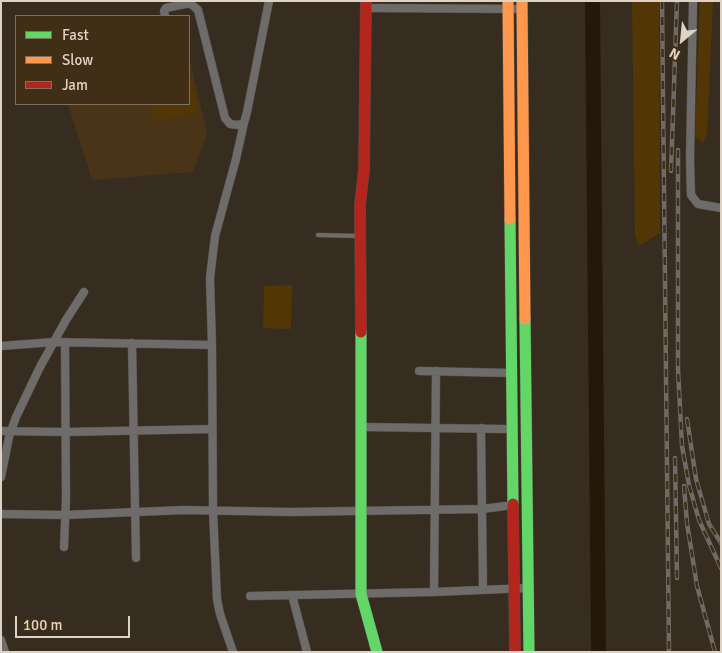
<!DOCTYPE html>
<html>
<head>
<meta charset="utf-8">
<style>
	body { margin:0 }
	#map { position:relative; width:722px; height:653px; overflow:hidden; background:#362d20; font-family:Signika,sans-serif }
	canvas { display:block }
	.frame { position:absolute; inset:0; border:2px solid #ded2c5; pointer-events:none }
	.legend { position:absolute; left:15px; top:15px; width:175px; height:90px; box-sizing:border-box; background:#402e16; border:1px solid #7f705c; margin:0; padding:6px 9px; list-style:none; font-size:15px; color:#ded2c5 }
	.legend li { display:flex; align-items:center; gap:10px; height:25px }
	.legend b { width:25px; border:1px solid #7f705c }
	.north { position:absolute; left:657px; top:15px; width:50px; height:50px; -webkit-text-stroke:4px #402e16; paint-order:stroke; rotate:208deg; font-size:14px; font-weight:700; line-height:20px; text-align:center; color:#ded2c5 }
	.north::after { content:''; display:block; margin:auto; width:18px; height:22px; background:#ded2c5; clip-path:polygon(50% 0,100% 100%,50% 72%,0 100%) }
	.scale { position:absolute; left:15px; top:616px; width:115px; height:22px; box-sizing:border-box; border:2px solid #ded2c5; border-top:0; padding-left:6px; font-size:15px; line-height:18px; white-space:nowrap; color:#ded2c5; -webkit-text-stroke:4px #402e16; paint-order:stroke }
</style>
</head>
<body>
<div id="map">
<canvas width="722" height="653"></canvas>
<div class="frame"></div>
<ul class="legend">
<li><b style="height:6px;background:#63d668"></b>Fast</li>
<li><b style="height:6px;background:#ff974d"></b>Slow</li>
<li><b style="height:6px;background:#b3261e"></b>Jam</li>
</ul>
<div class="north">N</div>
<div class="scale">100 m</div>
</div>
<script>
const context = document.querySelector('canvas').getContext('2d');
context.lineJoin = 'round';
function fill(path, color) { context.fillStyle = color; context.fill(path, 'evenodd'); }
const poly = rows => new Path2D(rows.map(r => 'M' + r).join(''));
function stroke(path, color, width, dash) { context.strokeStyle = color; context.lineWidth = width; context.lineCap = dash ? 'butt' : 'round'; context.setLineDash(dash || []); context.stroke(path); }
fill(poly([
	[189,56,207,133,193,172,92,180,68,104,189,104]
]), '#493418');
fill(poly([
	[632,1,659,1,660,233,639,246,635,236],
	[700,1,713,1,707,135,703,143,695,137],
	[189,69,198,112,154,121,151,104,189,104],
	[292,285,291,329,263,328,264,286]
]), '#533606');
fill(poly([
	[585,1,600,1,606,652,591,652]
]), '#251808');
const lane = poly([
	[318,235,358,236]
]);
const street = poly([
	[693,1,690,159,691,195,698,204,721,208],
	[366,8,522,9],
	[165,16,164,11,166,8,185,4,191,4,198,10,225,118,230,124,238,125,244,123,247,112,269,1],
	[132,343,136,558],
	[1,346,54,342,212,345],
	[419,371,512,373],
	[362,427,504,429],
	[481,428,483,590],
	[1,431,66,432,212,429],
	[1,477,9,437,16,417,40,367,66,320,84,292],
	[1,514,65,515,184,510,291,512,482,509,505,506],
	[64,547,66,499,65,342],
	[434,592,436,371],
	[292,595,307,652],
	[250,596,434,592,528,588],
	[1,640,5,652],
	[233,652,220,614,217,599,213,511,212,345,210,278,215,236,236,159,244,123]
]);
const fast = poly([
	[510,219,513,504],
	[525,319,529,652],
	[361,332,361,594,377,652]
]);
const slow = poly([
	[508,1,510,219],
	[522,1,525,319]
]);
const jam = poly([
	[361,332,360,205,364,170,366,1],
	[513,504,515,652]
]);
stroke(lane, '#534a3f', 5);
stroke(street, '#534a3f', 9);
stroke(fast, '#534a3f', 12);
stroke(slow, '#534a3f', 12);
stroke(jam, '#534a3f', 12);
stroke(lane, '#6e6b6b', 4);
stroke(street, '#6e6b6b', 8);
stroke(fast, '#63d668', 11);
stroke(slow, '#ff974d', 11);
stroke(jam, '#b3261e', 11);
const rail = poly([
	[662,1,669,652],
	[678,150,678,370,682,446,689,485,699,520,721,568],
	[671,171,677,1],
	[687,419,696,479,709,524,721,543],
	[675,458,677,578],
	[684,486,687,523,697,586,715,652]
]);
stroke(rail, '#706a66', 4.5);
stroke(rail, '#402e16', 2.5, [8]);
</script>
</body>
</html>
